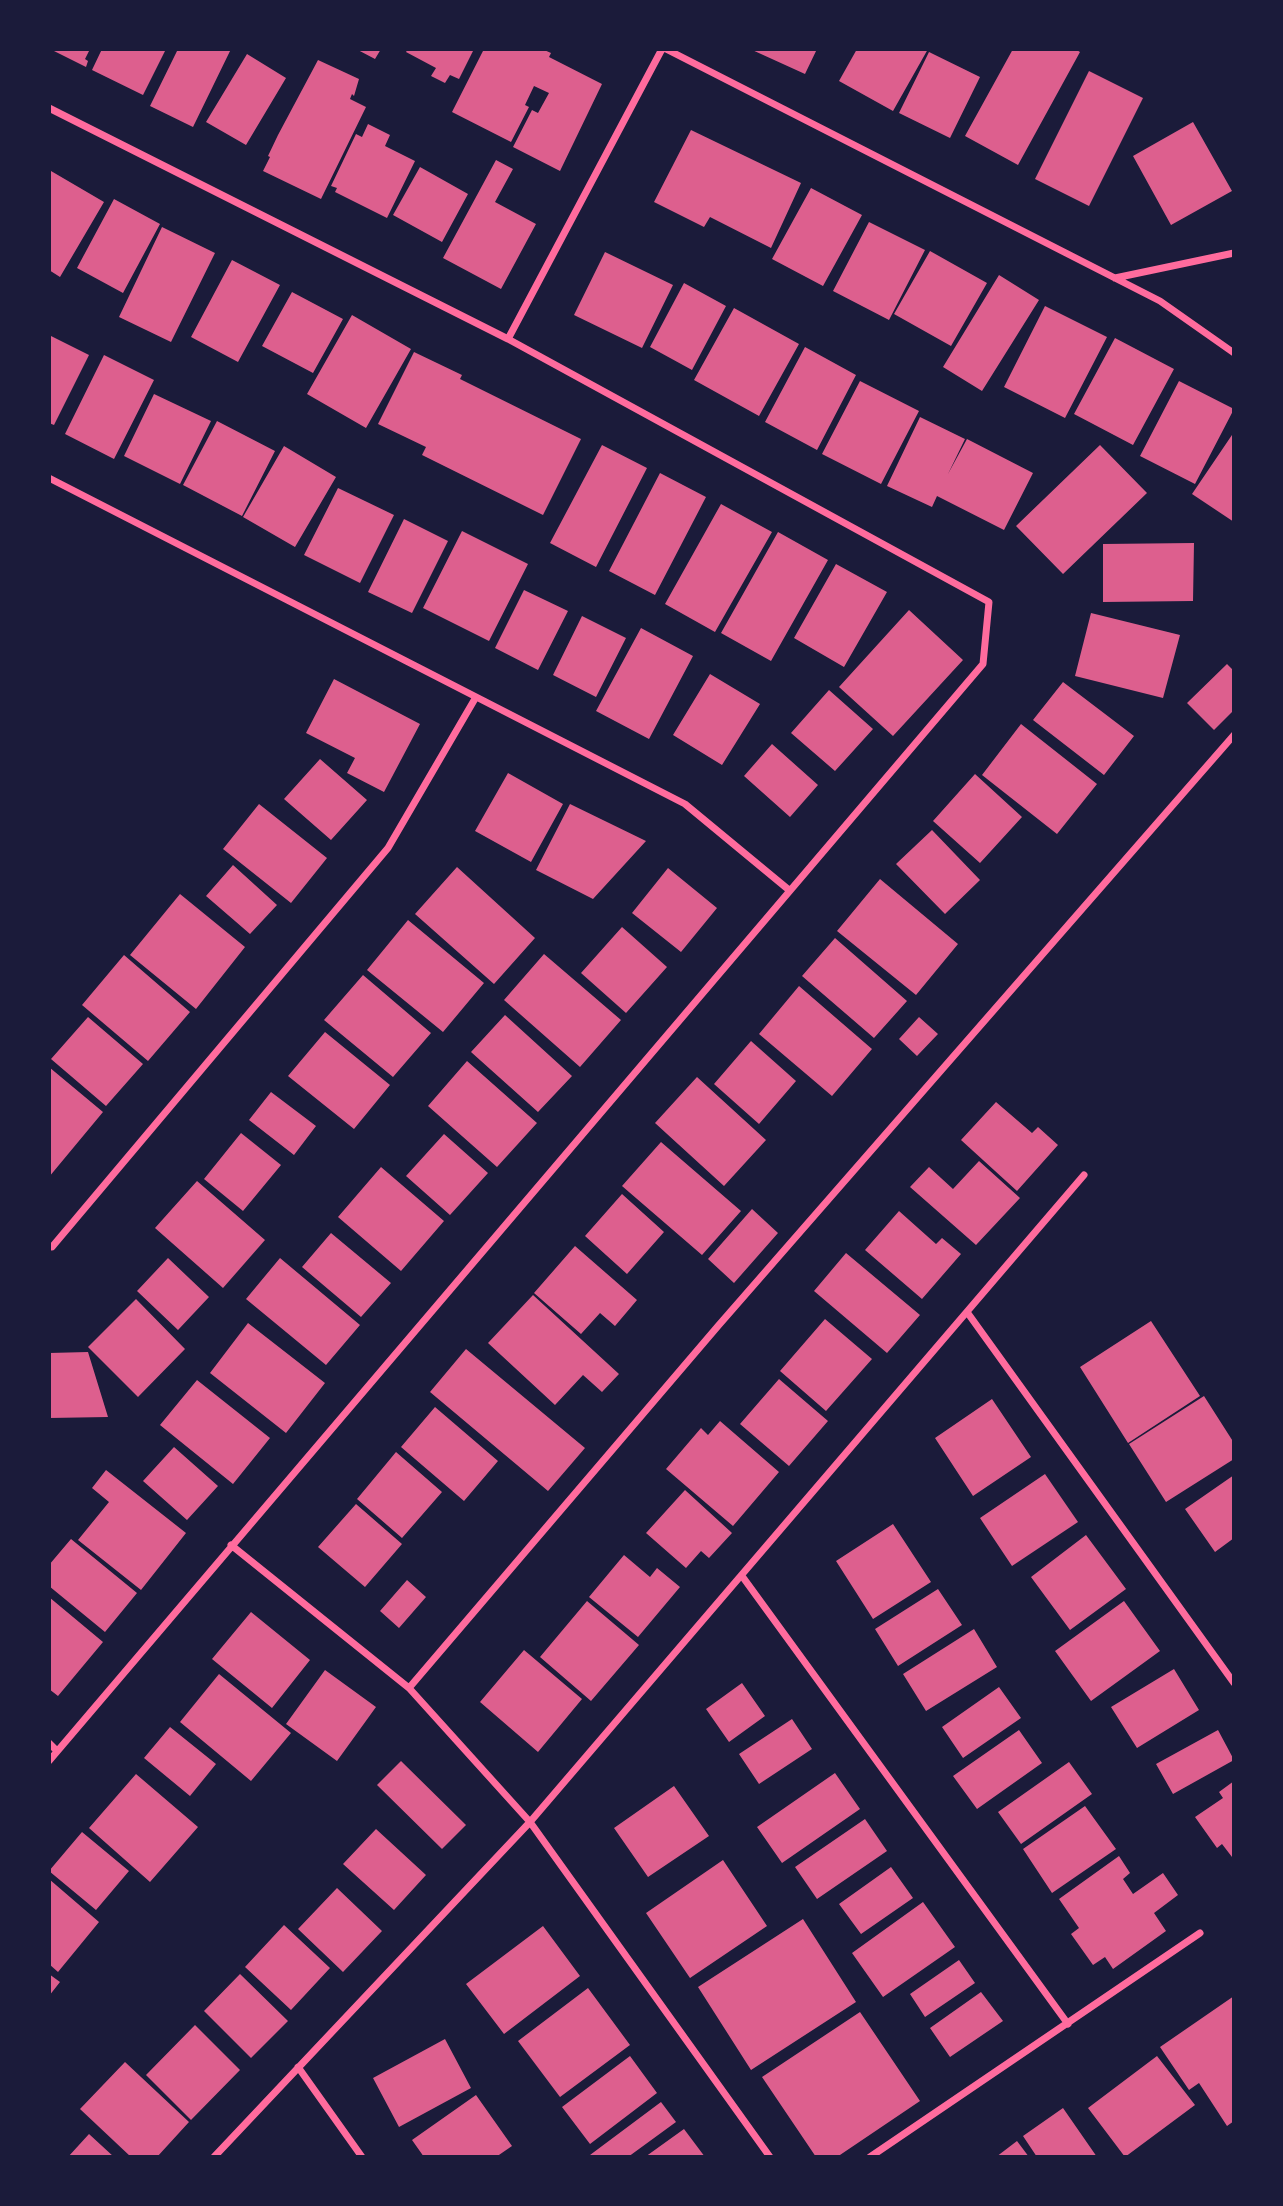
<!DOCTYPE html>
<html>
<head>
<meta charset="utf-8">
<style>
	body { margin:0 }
	#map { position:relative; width:1283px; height:2206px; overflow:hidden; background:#1b1b3a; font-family:"Libre Baskerville",serif }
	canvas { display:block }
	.frame { position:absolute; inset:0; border:51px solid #1b1b3a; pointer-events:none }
</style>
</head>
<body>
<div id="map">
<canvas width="1283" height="2206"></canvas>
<div class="frame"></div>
</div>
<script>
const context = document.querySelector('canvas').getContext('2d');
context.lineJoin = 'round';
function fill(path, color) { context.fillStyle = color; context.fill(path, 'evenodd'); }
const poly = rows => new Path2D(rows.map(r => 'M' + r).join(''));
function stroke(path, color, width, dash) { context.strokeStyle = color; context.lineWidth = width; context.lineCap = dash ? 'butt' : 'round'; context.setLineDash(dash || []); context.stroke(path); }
fill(poly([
	[50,49,90,49,85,59,88,61,86,67],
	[102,49,166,49,143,95,92,70],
	[178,49,231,49,193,127,150,106],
	[356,49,381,49,375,59],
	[408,49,474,49,459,79,450,75,445,83,431,76,436,68,406,52],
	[484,49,542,49,551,53,549,57,602,84,560,171,513,147,532,110,538,113,549,93,534,86,525,105,529,107,511,142,452,112],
	[750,49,817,49,805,74],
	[857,49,928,49,893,111,839,81],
	[1013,49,1075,49,1080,52,1018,165,965,136],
	[929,52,980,77,950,138,899,113],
	[247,54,286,78,246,145,206,122],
	[318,60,359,79,354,96,352,94,350,99,366,107,321,199,263,171,270,157,268,156,278,135],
	[1089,71,1143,98,1089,206,1035,179],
	[1193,122,1232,191,1171,225,1133,156],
	[368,124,390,135,385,146,415,161,387,218,335,192,337,188,331,186,356,134,362,137],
	[691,130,801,183,771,248,710,217,704,227,654,202],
	[496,160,513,169,495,202,536,224,501,289,443,258],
	[420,167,468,194,442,242,393,215],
	[51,171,104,202,60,277,49,270,49,175],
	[811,188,862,215,823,286,772,259],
	[114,199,160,224,123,293,77,268],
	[869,222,925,250,889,320,833,291],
	[162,227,215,253,171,342,119,317],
	[930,251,987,283,951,346,894,314],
	[605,252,673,285,642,348,574,315],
	[232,260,280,285,238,362,191,337],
	[999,275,1039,300,982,391,943,367],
	[684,283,726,306,692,370,650,347],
	[292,292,343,319,313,373,262,346],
	[1045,306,1107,337,1065,418,1004,387],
	[734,308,799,344,759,416,694,380],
	[352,315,411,349,366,428,307,394],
	[49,335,89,355,54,425,49,423],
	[1115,338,1174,369,1133,445,1074,414],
	[805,347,856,375,817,450,765,422],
	[414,352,462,375,460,379,581,439,543,515,422,455,426,447,378,424],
	[104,355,154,380,114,459,65,434],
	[860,381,919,411,881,484,822,454],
	[1179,381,1234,409,1195,484,1140,456],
	[154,394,211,421,180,484,124,456],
	[920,417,965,439,948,474,967,439,1033,473,1004,530,937,496,932,507,887,486],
	[217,421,275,451,242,516,183,485],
	[1234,432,1234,522,1192,494],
	[602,445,647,468,596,567,550,543],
	[1100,445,1147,493,1063,574,1016,526],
	[284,446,336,477,295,547,243,517],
	[660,473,706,497,655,595,609,571],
	[338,488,394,515,360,583,304,555],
	[721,504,772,532,715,632,665,604],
	[404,519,448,541,412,613,368,592],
	[462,531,528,564,489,641,423,608],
	[778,532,828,560,771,661,721,633],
	[1194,543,1193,601,1103,602,1103,544],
	[836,564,887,592,844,667,794,638],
	[524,590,568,611,538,670,495,648],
	[909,610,963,660,893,736,839,687],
	[1091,613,1180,635,1163,698,1075,676],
	[582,616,626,638,596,697,553,675],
	[641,628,693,656,649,739,596,711],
	[1227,664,1234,671,1234,710,1214,730,1187,703],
	[710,674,760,704,722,765,673,735],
	[334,679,420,724,384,792,347,773,355,758,306,733],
	[1063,682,1134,736,1104,775,1033,720],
	[829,690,873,729,835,771,791,733],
	[1021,724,1097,784,1057,834,982,775],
	[772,744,818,785,790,817,744,776],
	[320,759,367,800,331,840,284,799],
	[508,773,563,804,531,862,475,831],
	[975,774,1022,817,980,863,933,821],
	[259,804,327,858,291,903,223,849],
	[570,804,646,841,593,899,536,870],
	[932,830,980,880,945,914,896,864],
	[233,865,277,905,250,934,206,896],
	[457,867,535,938,494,984,415,914],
	[668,868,717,908,681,952,632,913],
	[880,879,958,944,916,995,837,931],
	[180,894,245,947,196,1009,130,955],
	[408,920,484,983,443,1032,367,970],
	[622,927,667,967,626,1013,581,973],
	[835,938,907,1001,874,1038,802,976],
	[544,954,621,1020,580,1067,504,1000],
	[124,955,190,1012,148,1061,82,1005],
	[363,975,431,1033,393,1077,324,1020],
	[799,986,872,1049,832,1096,759,1034],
	[505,1015,572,1076,538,1112,471,1052],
	[88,1017,143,1064,106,1106,51,1059],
	[919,1017,938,1034,917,1056,899,1039],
	[325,1032,390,1085,354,1129,288,1076],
	[751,1041,796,1081,759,1124,714,1084],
	[467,1061,537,1123,497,1167,428,1106],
	[49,1067,103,1112,49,1177],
	[697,1077,766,1140,724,1186,655,1123],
	[271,1092,316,1126,294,1155,249,1120],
	[996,1102,1032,1133,1038,1127,1058,1145,1017,1191,961,1140],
	[241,1133,281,1165,243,1211,204,1179],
	[444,1134,488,1173,450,1215,406,1176],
	[661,1142,741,1211,702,1255,622,1186],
	[979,1161,1020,1198,976,1245,910,1187,929,1167,953,1189],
	[381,1167,444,1221,401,1271,338,1217],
	[197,1181,265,1240,223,1288,155,1228],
	[622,1194,664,1232,627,1274,585,1236],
	[752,1209,778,1233,734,1283,708,1259],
	[899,1211,936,1244,942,1238,961,1254,922,1299,865,1250],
	[331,1233,391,1283,361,1317,302,1267],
	[575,1246,637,1300,615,1326,600,1313,581,1334,534,1293],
	[846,1253,920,1315,887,1353,814,1291],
	[168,1258,209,1297,178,1330,137,1291],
	[280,1258,360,1325,326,1365,246,1299],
	[533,1295,619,1374,602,1392,583,1375,555,1405,488,1343],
	[136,1299,185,1349,138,1397,88,1347],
	[825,1319,872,1359,826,1411,780,1371],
	[1151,1321,1200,1396,1128,1443,1080,1367],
	[248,1323,325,1383,286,1433,210,1373],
	[466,1349,585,1448,548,1491,430,1392],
	[88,1352,108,1417,49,1418,49,1353],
	[779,1379,828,1421,789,1466,740,1424],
	[197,1380,270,1438,233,1484,160,1425],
	[1204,1396,1234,1443,1234,1459,1166,1502,1129,1444],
	[992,1399,1031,1457,973,1496,935,1438],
	[435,1407,498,1461,464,1501,401,1447],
	[720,1421,779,1472,733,1526,666,1469,701,1428,708,1435],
	[174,1447,218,1486,187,1520,143,1481],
	[396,1452,442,1492,402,1538,357,1499],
	[106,1470,186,1533,141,1590,78,1540,109,1502,92,1488],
	[1045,1474,1078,1522,1012,1566,980,1518],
	[1234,1475,1234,1538,1215,1552,1185,1509],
	[685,1490,732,1533,709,1558,701,1551,686,1568,646,1533],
	[356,1504,402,1544,365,1587,318,1547],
	[893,1524,931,1582,873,1619,836,1561],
	[1086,1535,1126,1589,1070,1630,1031,1577],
	[71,1539,137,1593,105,1632,49,1586,49,1565],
	[624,1555,650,1577,657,1568,680,1587,638,1637,589,1597],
	[407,1580,426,1597,399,1628,380,1611],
	[938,1589,962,1625,898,1666,875,1629],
	[49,1597,103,1642,58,1696,49,1689],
	[587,1601,639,1645,591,1701,540,1657],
	[1124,1601,1160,1651,1091,1701,1055,1651],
	[251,1612,310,1660,272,1708,212,1659],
	[974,1629,997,1667,926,1711,903,1674],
	[524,1650,582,1699,538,1752,480,1702],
	[1174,1669,1199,1710,1137,1748,1111,1707],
	[325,1670,376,1707,337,1761,286,1724],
	[219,1674,291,1733,251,1781,180,1722],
	[742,1683,765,1716,729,1742,706,1709],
	[999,1687,1021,1718,963,1758,942,1727],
	[792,1719,812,1749,759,1784,739,1754],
	[170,1727,216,1764,190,1796,144,1758],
	[1019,1730,1042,1763,977,1809,953,1776],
	[1218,1730,1234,1760,1173,1794,1156,1764],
	[401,1761,466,1825,442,1849,377,1785],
	[1069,1762,1092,1794,1021,1844,998,1812],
	[835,1773,860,1809,782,1863,757,1827],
	[136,1774,198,1827,150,1882,89,1828],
	[1234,1781,1234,1856,1232,1857,1222,1844,1217,1848,1195,1817,1223,1798,1219,1792],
	[674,1786,709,1836,648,1877,614,1828],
	[1085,1806,1116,1849,1052,1893,1023,1849],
	[865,1819,887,1851,817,1899,795,1867],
	[376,1829,426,1875,394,1910,343,1864],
	[82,1832,129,1871,96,1910,49,1871],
	[1119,1856,1130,1873,1123,1879,1133,1894,1163,1873,1178,1895,1154,1913,1166,1931,1113,1969,1105,1957,1093,1965,1071,1934,1079,1928,1059,1899],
	[723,1860,767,1926,690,1978,646,1913],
	[891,1867,913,1898,861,1934,839,1904],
	[49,1879,99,1922,58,1972,49,1964],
	[337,1888,382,1931,343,1972,298,1929],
	[923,1902,955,1947,883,1997,852,1953],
	[803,1919,856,2002,751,2070,698,1987],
	[284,1925,330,1968,291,2010,245,1967],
	[543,1926,580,1976,504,2034,466,1984],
	[959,1960,975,1983,925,2017,910,1994],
	[49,1974,60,1982,49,1996],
	[240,1974,288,2021,251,2058,204,2011],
	[588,1988,630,2045,560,2097,518,2041],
	[981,1992,1003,2021,950,2057,930,2028],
	[1234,1996,1234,2121,1227,2126,1199,2083,1189,2090,1160,2047],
	[860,2012,920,2101,837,2157,816,2157,762,2077],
	[195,2025,240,2070,191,2120,146,2075],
	[445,2039,471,2088,399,2127,373,2078],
	[630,2056,657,2093,590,2144,562,2107],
	[1157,2056,1195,2105,1125,2157,1088,2108],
	[125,2062,189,2122,157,2157,131,2157,80,2109],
	[476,2095,512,2146,496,2157,424,2157,412,2140],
	[661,2102,676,2122,628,2157,591,2157,590,2155],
	[1063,2108,1097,2157,1037,2157,1023,2136],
	[684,2129,705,2157,645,2157],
	[89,2134,114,2157,68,2157],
	[1017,2141,1029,2157,996,2157]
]), '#dd5f8e');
stroke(poly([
	[666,49,1160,301,1234,353],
	[49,108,508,339,989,602,983,664,49,1761],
	[1115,278,1234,253],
	[508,339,662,49],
	[49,478,685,804,789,890],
	[49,1247,52,1247,388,848,476,697],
	[967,1312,1234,1683],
	[231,1545,409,1688,530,1822,770,2157],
	[742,1576,1068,2024],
	[409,1688,718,1326,1234,735],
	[49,1743,57,1751],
	[298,2067,362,2157],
	[214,2157,530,1822,1084,1175],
	[870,2157,1200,1933]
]), '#ff6b9d', 7);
</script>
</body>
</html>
